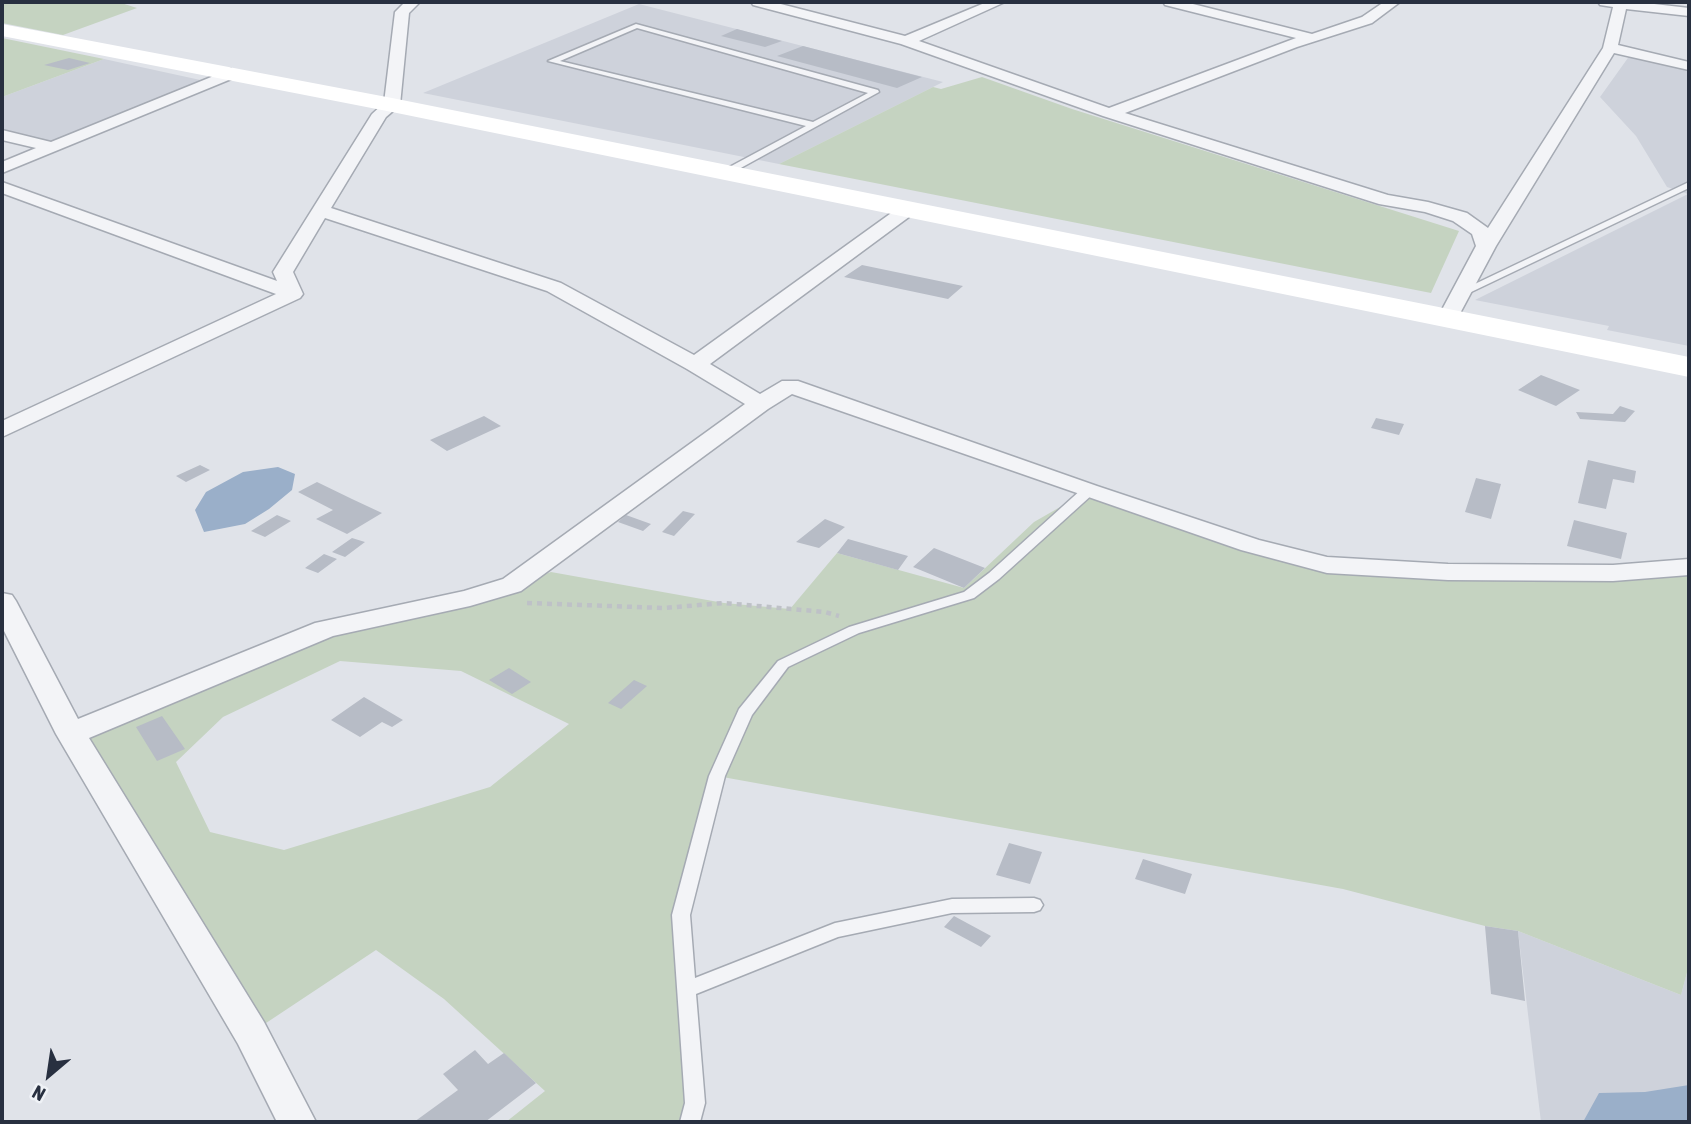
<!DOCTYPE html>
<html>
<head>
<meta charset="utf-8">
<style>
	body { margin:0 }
	#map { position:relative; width:1691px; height:1124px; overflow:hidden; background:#e0e3e9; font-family:"Asap Condensed",sans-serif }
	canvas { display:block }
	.frame { position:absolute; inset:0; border:4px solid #283040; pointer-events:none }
	.north { position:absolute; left:14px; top:1040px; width:70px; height:70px; -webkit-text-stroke:5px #eff2f6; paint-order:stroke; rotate:209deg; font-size:19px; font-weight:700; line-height:28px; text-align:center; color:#283040 }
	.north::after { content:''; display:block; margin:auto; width:24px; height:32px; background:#283040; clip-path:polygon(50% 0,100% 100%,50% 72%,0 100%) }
</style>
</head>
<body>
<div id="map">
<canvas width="1691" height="1124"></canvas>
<div class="frame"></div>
<div class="north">N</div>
</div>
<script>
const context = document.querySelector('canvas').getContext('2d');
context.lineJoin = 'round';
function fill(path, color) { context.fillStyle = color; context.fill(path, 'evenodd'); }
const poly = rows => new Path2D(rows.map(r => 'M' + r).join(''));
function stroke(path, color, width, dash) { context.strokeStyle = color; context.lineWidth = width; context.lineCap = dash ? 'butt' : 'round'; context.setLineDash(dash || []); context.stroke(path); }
fill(poly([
	[639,4,943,82,779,164,423,93],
	[1630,55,1689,68,1689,346,1607,330,1609,326,1475,300,1688,194,1667,187,1636,136,1600,97],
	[104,59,205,81,52,143,2,131,2,97],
	[1518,931,1681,995,1689,965,1689,1122,1541,1122]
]), '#ced2db');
fill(poly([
	[2,2,118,2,137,8,63,35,2,23],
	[2,38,104,59,2,97],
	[982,77,1072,109,1459,231,1431,293,779,164,933,87,941,89],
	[1088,491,1327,565,1689,567,1689,965,1681,995,1518,931,1485,926,1343,889,717,776,681,915,695,1103,690,1122,506,1122,545,1091,444,999,376,950,251,1033,72,736,325,629,512,585,551,572,724,603,790,609,837,553,964,588,1034,522],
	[340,661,461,671,569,724,490,787,284,850,210,832,176,762,223,717]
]), '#c5d3c1');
fill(poly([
	[278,467,295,474,292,490,269,509,245,524,204,532,195,510,206,492,243,472],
	[1689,1085,1689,1122,1583,1122,1599,1093,1645,1092]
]), '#9aafc9');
fill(poly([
	[737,29,782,41,765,47,721,36],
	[803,46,922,77,897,88,777,56],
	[69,58,90,63,68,70,44,65],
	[862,265,963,286,948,299,844,277],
	[1541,375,1580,390,1556,406,1518,390],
	[1620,406,1635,411,1625,422,1580,419,1576,412,1613,414],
	[484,416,501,426,447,451,430,440],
	[1376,418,1404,424,1399,435,1371,428],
	[1588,460,1636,471,1634,483,1613,479,1606,509,1578,503],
	[200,465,210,470,186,482,176,476],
	[1476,478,1501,484,1491,519,1465,512],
	[317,482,352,499,382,513,347,534,316,519,333,510,298,492],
	[683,511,695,514,674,536,662,532],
	[277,515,291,521,265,537,251,531],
	[626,515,651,524,643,531,618,522],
	[825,519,845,527,819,548,796,542],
	[1574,520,1627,533,1621,559,1567,546],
	[352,538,365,542,345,557,332,552],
	[848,539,908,556,898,570,837,553],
	[934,548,985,568,964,588,913,567],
	[324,554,337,559,318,573,305,568],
	[509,668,531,682,512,694,489,680],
	[634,680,647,686,621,709,608,703],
	[364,697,403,720,392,727,382,722,360,737,331,720],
	[162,716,185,749,157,761,136,727],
	[1009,843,1042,852,1030,884,996,875],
	[1143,859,1192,874,1185,894,1135,879],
	[954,916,991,936,981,947,944,927],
	[1485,926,1518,931,1525,1001,1491,994],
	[475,1050,488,1064,504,1053,536,1083,485,1122,414,1122,458,1090,443,1074]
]), '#b7bcc6');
const lane = poly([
	[636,24,878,90,879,92,728,175,722,175,722,171,806,126,548,61,636,24],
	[637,28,868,93,813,122,560,61,637,28],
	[1689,182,1689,188,1467,294,1459,294,1458,292,1689,182],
	[1088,487,1095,491,1093,494,999,579,974,598,859,633,788,667,752,715,725,776,690,915,695,978,835,923,952,899,1034,898,1040,900,1043,905,1040,910,1034,912,952,913,838,937,696,994,705,1103,700,1122,680,1122,685,1103,672,915,709,776,739,709,778,661,849,627,964,592,989,573,1083,488,1088,487]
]);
const street = poly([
	[405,2,420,2,409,13,400,105,386,117,331,208,561,283,694,355,901,206,913,206,916,210,913,214,710,364,760,394,782,381,798,381,1097,486,1259,540,1327,557,1448,564,1613,565,1689,559,1689,575,1613,581,1448,580,1327,573,1241,550,792,394,768,409,521,591,470,606,333,636,89,738,264,1022,316,1122,277,1122,238,1044,56,734,2,627,2,593,12,595,16,601,78,719,315,623,464,591,503,579,745,404,687,369,547,291,325,218,293,272,303,294,300,298,2,437,2,421,276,294,2,193,2,182,277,281,273,272,372,114,384,103,395,12,405,2],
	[751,2,773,2,905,36,987,2,1005,2,919,41,1109,108,1296,38,1165,5,1163,2,1185,2,1312,34,1362,17,1384,2,1400,2,1372,23,1297,47,1125,113,1388,195,1428,202,1467,213,1488,228,1603,48,1613,7,1600,5,1598,2,1637,2,1689,8,1689,16,1626,9,1618,45,1689,62,1689,70,1614,53,1496,246,1457,319,1454,323,1447,325,1440,323,1437,319,1476,246,1472,234,1453,221,1425,212,1379,204,1103,116,901,44,753,5,751,2],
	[231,69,239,74,236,77,2,173,2,162,36,148,2,140,2,130,51,142,231,69]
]);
stroke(lane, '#a5aab3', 3);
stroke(street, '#a5aab3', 3);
stroke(poly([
	[527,603,664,608,724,603,825,612,839,616]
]), '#bec1c7', 4.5, [5, 5]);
fill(lane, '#f3f4f7');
fill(street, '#f3f4f7');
fill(poly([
	[2,24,392,98,1689,357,1689,377,392,112,2,36,2,24]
]), '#fff');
</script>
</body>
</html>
